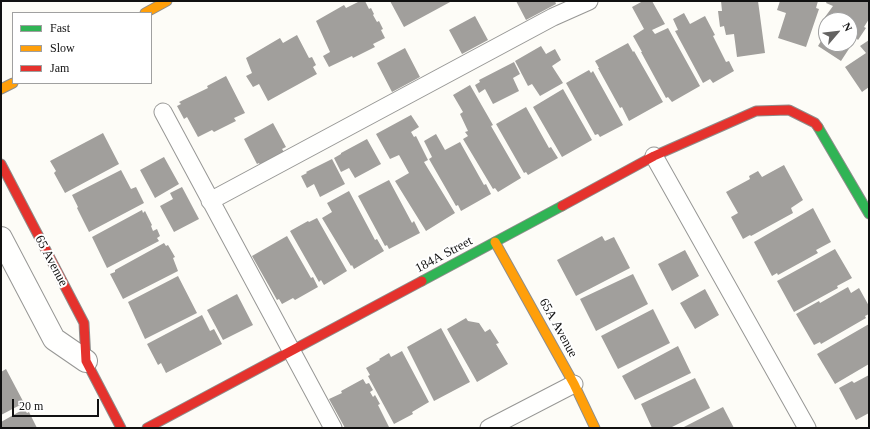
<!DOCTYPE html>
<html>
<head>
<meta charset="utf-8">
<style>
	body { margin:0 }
	#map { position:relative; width:870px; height:429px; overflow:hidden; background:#fdfcf7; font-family:"Times New Roman",serif }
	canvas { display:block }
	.frame { position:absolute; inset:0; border:2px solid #111; pointer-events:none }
	.legend { position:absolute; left:12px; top:12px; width:140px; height:72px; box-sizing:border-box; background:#fff; border:1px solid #a0a0a0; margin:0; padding:5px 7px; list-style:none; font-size:12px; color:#111 }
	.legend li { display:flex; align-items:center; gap:8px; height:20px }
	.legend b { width:20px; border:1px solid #a0a0a0 }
	.north { position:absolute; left:818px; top:12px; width:40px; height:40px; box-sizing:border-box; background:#fff; border:1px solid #a0a0a0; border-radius:50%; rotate:62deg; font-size:11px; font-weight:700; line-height:16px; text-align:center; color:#111 }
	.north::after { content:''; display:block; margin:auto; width:14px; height:18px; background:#646362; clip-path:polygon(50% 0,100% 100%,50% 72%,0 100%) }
	.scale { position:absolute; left:12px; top:399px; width:87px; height:18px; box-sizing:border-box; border:2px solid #111; border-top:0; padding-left:5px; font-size:12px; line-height:14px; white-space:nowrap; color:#111; -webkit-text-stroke:3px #fff; paint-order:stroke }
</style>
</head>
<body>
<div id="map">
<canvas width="870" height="429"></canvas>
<div class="frame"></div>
<ul class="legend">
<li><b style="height:5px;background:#30b455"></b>Fast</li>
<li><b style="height:5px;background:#ff9f0a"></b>Slow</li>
<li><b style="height:5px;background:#e5322d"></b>Jam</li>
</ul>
<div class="north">N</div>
<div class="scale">20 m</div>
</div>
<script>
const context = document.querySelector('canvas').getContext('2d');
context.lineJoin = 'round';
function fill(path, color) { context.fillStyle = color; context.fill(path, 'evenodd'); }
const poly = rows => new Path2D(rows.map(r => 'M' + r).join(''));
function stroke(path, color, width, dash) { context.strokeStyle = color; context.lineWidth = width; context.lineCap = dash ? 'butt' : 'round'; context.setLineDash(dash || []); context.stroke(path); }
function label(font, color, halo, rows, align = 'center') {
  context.font = font + ' "Times New Roman",serif'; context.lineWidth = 4; context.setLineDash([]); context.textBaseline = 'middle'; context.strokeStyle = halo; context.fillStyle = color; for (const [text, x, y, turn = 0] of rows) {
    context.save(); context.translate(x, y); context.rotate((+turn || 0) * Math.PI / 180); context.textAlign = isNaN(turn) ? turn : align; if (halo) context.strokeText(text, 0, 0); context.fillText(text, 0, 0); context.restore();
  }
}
fill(poly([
	[360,1,365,1,369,9,371,8,374,14,373,15,377,22,379,21,383,29,381,30,385,38,373,44,375,47,353,58,352,56,329,67,323,56,330,52,316,21,344,5,346,8],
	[390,1,452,1,404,27],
	[516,1,555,1,556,4,526,20],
	[643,1,652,1,665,24,652,30,655,34,668,28,700,86,672,102,668,97,666,98,641,52,642,52,633,36,644,29,632,7],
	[721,1,758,1,765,53,737,57,734,34,726,35,724,26,720,27,718,11,722,11],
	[780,1,818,1,816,8,819,9,806,47,778,38,786,13,777,10],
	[827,1,869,1,869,19,864,27,866,28,858,40,856,38,841,61,818,46,826,33,826,44,850,44,850,20,830,20,825,17,833,6,826,3],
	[684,13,690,24,705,16,715,35,713,36,726,62,729,61,734,71,713,83,710,79,703,83,675,31,678,30,673,19],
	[475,16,488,40,462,54,449,30],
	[297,35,309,58,312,57,316,65,313,67,317,74,268,101,259,84,253,87,246,76,252,73,246,58,280,38,283,43],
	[869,40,869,87,862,92,845,67,866,53,860,46],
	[628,43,633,52,634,51,663,102,629,121,622,107,620,108,598,68,599,68,595,61],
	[541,46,546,54,555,49,561,60,552,66,563,83,540,96,532,84,528,86,515,61],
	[405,48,420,77,392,92,377,63],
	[514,62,520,74,513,78,519,91,493,104,485,89,479,93,475,85,480,82,479,80],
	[589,70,591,73,593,71,623,125,600,137,598,134,595,135,566,83],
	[226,76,245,113,234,118,236,121,214,132,212,130,198,137,187,117,184,119,177,106,181,104,179,102,208,88,207,86],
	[470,85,493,125,491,126,521,178,498,192,495,188,493,189,463,139,468,136,465,132,468,131,460,114,463,112,453,95],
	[563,89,592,140,562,157,533,107],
	[526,107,549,148,551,147,558,158,528,175,526,172,524,173,496,124],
	[411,115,419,127,411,132,414,137,416,136,428,160,424,162,455,213,426,231,395,181,409,173,399,155,390,159,376,134],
	[273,123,286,147,282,149,284,152,260,165,259,163,257,164,244,139],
	[103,133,119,164,65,193,54,173,56,171,50,161],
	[436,134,445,150,460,142,484,185,486,184,491,194,461,211,458,205,456,206,429,159,432,157,424,141],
	[367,139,381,164,355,178,349,168,341,172,334,158,341,154,341,153],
	[164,157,179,184,155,198,140,170],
	[332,159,345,184,320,197,314,184,307,188,301,176,307,173,306,172],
	[784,165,803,200,791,208,793,213,751,236,750,235,743,239,731,217,738,213,726,192,750,179,749,176,758,171,762,177],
	[121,170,131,189,136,187,144,203,89,232,77,208,78,207,72,195],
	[389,180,412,223,414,221,420,233,389,249,387,245,385,246,358,196],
	[182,187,199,219,174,232,160,206,173,199,170,193],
	[349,191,375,240,377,239,384,251,354,269,352,265,351,266,322,218,332,212,327,203],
	[813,208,831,242,816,250,818,253,778,275,777,273,772,276,754,242],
	[142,210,143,213,145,211,152,225,151,226,153,231,157,229,160,236,157,238,159,241,107,268,92,237],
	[317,218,347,271,324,285,321,280,319,282,290,231,308,221,309,222],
	[287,236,311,278,313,277,318,287,295,300,293,298,282,304,279,299,277,300,252,256],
	[602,236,605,241,614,237,630,268,576,296,557,260],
	[164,243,166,246,168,245,175,257,173,258,178,271,123,299,110,274,115,272,115,270],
	[835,249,852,278,837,286,838,288,794,312,777,281],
	[685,250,699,276,672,291,658,264],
	[633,274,648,304,596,331,580,299],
	[178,276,197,313,145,339,128,302],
	[848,287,851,293,859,288,869,306,869,314,865,316,866,318,821,344,820,342,814,345,796,314,819,301,820,303],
	[705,289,719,315,695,329,680,303],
	[237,294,253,325,223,340,207,310],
	[653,309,670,343,618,369,601,336],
	[202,315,210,331,214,329,222,344,166,373,161,363,158,365,147,344],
	[466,318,468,321,479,323,485,332,490,329,499,343,496,344,508,364,477,382,447,329],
	[869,324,869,364,835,384,817,354],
	[441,328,470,382,434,401,407,347],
	[678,346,691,373,635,400,622,376],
	[402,351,429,402,412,412,413,414,394,424,368,376,370,375,366,368,380,360,379,359,389,353,391,357],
	[6,369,24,403,1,415,1,372],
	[869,375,869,413,856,420,839,388,852,381,854,383],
	[695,378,710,408,670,428,652,428,641,404],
	[363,379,366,384,369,383,373,390,370,392,373,397,375,395,380,404,378,405,389,427,387,428,345,428,329,399,342,393,341,391],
	[723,407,734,428,682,428],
	[24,409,27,413,29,412,37,428,1,428,1,422]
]), '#a19f9c');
const lane = poly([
	[163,112,333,428],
	[654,156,807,428],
	[210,201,553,17,589,1],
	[489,428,574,384]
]);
const street = poly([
	[1,238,54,339,86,361]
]);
const fast = poly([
	[818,127,869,214],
	[422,281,562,206]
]);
const slow = poly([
	[145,13,167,1],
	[1,89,13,83],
	[495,242,574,384,595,428]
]);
const jam = poly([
	[1,164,84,323,86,361,121,428],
	[562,206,654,156,756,111,789,110,815,123,818,127],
	[147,428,422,281]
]);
stroke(lane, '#979795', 19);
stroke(street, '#979795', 24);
stroke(fast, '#8e8d8b', 11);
stroke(slow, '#8e8d8b', 11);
stroke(jam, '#8e8d8b', 11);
stroke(lane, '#fffffe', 17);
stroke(street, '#fffffe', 22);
stroke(fast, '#30b455', 9);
stroke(slow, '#ff9f0a', 9);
stroke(jam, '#e5322d', 9);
label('13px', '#111', '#fff', [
	["184A Street",444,255,-28],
	["65 Avenue",51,261,62],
	["65A Avenue",558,328,61]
]);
</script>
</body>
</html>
